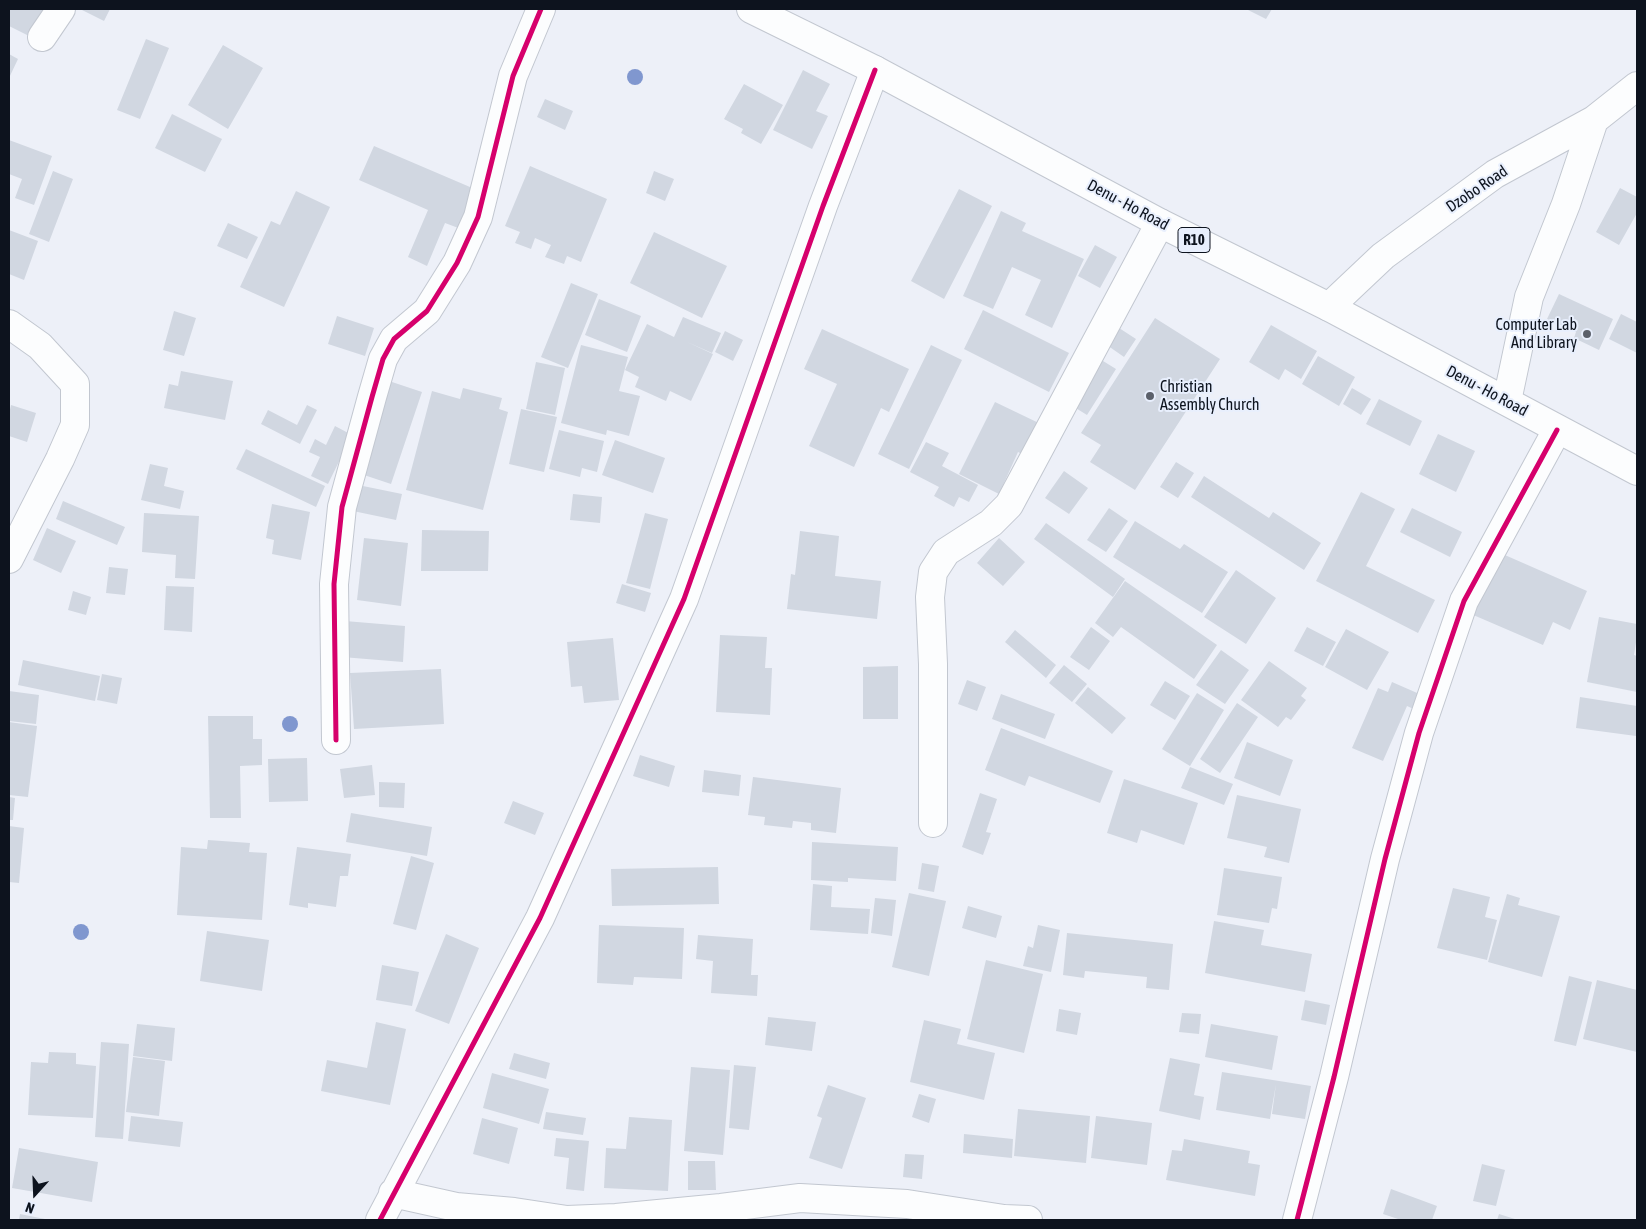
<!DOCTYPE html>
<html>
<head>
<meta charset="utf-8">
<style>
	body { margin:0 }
	#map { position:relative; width:1646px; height:1229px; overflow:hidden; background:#edf0f8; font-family:"Asap Condensed",sans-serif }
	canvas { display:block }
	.frame { position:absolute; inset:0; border:10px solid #0d131e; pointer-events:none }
	.north { position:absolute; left:10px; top:1169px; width:50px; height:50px; -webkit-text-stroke:4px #e8effd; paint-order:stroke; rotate:200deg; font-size:14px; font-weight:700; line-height:20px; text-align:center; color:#0d131e }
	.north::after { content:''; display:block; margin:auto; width:18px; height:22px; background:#0d131e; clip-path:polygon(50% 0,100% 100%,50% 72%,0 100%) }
</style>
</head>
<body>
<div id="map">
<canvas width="1646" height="1229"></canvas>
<div class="frame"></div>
<div class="north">N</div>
</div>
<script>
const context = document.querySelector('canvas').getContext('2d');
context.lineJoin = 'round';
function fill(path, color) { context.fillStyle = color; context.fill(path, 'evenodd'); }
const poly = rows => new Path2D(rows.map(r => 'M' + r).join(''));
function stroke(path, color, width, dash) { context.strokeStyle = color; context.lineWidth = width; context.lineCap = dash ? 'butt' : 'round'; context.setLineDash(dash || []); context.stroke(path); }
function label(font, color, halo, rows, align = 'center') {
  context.font = font + ' "Asap Condensed",sans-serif'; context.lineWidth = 4; context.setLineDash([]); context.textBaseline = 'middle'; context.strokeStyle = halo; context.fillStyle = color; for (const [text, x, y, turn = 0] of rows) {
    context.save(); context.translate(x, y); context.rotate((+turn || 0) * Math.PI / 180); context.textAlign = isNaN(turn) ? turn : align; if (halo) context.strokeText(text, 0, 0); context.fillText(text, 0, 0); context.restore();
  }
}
fill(poly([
	[9,9,43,9,29,36,9,26],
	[80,9,110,9,104,21],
	[1246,9,1272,9,1266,19],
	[146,39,169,48,140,119,117,110],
	[223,45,263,68,228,129,188,105],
	[9,54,18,59,9,78],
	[803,70,830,84,816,111,828,116,812,149,773,130],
	[744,84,783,105,761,144,741,133,743,129,724,119],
	[545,99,573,111,565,130,537,117],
	[172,114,222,139,205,172,155,148],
	[9,140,52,156,34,205,15,198,22,179,9,174],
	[374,146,477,190,461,229,445,223,427,266,408,257,428,210,359,180],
	[530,166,607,199,581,262,567,256,564,264,545,257,551,245,535,238,531,249,515,243,520,232,505,226],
	[53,171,73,179,49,242,29,234],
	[654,171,674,179,665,201,646,193],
	[1620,188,1637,197,1637,213,1619,245,1596,232],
	[959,189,992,206,944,299,911,281],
	[296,191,330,207,284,307,240,287,271,221,280,225],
	[1001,211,1026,223,1022,231,1084,259,1052,328,1025,315,1041,280,1012,267,993,309,963,296],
	[228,223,258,237,247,259,217,246],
	[9,230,38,241,24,280,9,274],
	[654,232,727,266,702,318,630,283],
	[1095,245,1117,257,1100,288,1078,276],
	[571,283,598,294,568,368,541,357],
	[1559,294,1613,319,1599,350,1574,338,1576,332,1547,319],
	[599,299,641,316,627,352,585,335],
	[983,310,1069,353,1049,392,964,349],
	[174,311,196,318,184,356,163,350],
	[1621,314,1637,322,1637,353,1609,339],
	[337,316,374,328,365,356,328,344],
	[683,317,721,333,712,353,687,342,713,354,691,401,670,391,666,401,635,387,639,377,625,370,647,324,674,337],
	[1155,318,1220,359,1135,490,1090,462,1101,445,1081,433],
	[1271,325,1317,351,1301,379,1285,369,1279,380,1249,362],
	[1116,326,1136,339,1124,357,1104,343],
	[822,329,909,369,889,412,881,408,854,467,809,446,837,384,804,369],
	[725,331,743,340,733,361,715,352],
	[581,345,628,357,619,391,640,396,629,436,607,430,606,435,561,423],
	[931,345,962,360,909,469,878,454],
	[1095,356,1116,369,1087,415,1066,402],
	[1318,356,1355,377,1339,406,1302,384],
	[536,362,565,368,555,415,526,409],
	[181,371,233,381,225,420,164,408,169,384,178,386],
	[389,381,422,392,391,484,358,473],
	[463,388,502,398,499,409,508,412,483,510,406,490,432,391,460,399],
	[1352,388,1371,399,1361,415,1343,404],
	[1379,399,1422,421,1410,446,1366,424],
	[995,402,1045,426,1030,458,1018,452,999,494,959,474],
	[11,405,36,413,27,442,9,436,9,414],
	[307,405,317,410,300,444,261,424,268,410,297,425],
	[521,409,557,417,544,472,509,464],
	[335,426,352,435,328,484,311,476,320,457,309,452,315,439,326,445],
	[559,430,604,441,597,472,582,468,580,477,549,469],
	[1438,434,1475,451,1456,492,1419,474],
	[615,440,665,458,653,493,602,475],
	[926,442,949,453,942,466,978,485,969,502,959,497,954,507,934,496,939,487,910,472],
	[246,449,325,486,316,507,236,469],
	[1176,462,1194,473,1178,498,1160,487],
	[150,464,168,468,164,486,184,491,180,509,141,500],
	[1064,471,1088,488,1069,514,1045,498],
	[1204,476,1269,518,1273,512,1321,543,1304,570,1191,497],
	[358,485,402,494,396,520,353,511],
	[1361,492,1395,509,1366,566,1435,600,1418,633,1316,581],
	[573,494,602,497,600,523,570,520],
	[63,501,125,527,117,545,56,519],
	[272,504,310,512,301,560,272,554,274,540,266,538],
	[1109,508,1128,521,1106,552,1087,540],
	[1412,508,1462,532,1450,557,1400,532],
	[144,513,199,516,195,579,175,578,176,555,142,552],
	[645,513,668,519,650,589,626,583],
	[1135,521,1180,549,1184,544,1228,572,1202,613,1113,557],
	[1046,523,1125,579,1113,597,1034,539],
	[47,528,76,541,61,573,33,560],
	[422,530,489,531,488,571,421,571],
	[800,531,839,536,835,576,881,581,877,619,787,609,791,574,795,575],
	[364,538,408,543,401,606,357,600],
	[999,538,1025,562,1003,586,977,563],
	[1498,552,1587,591,1570,630,1553,622,1543,645,1471,614],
	[109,567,128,569,125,595,106,593],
	[1236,570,1276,598,1246,644,1204,617],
	[1125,581,1217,645,1194,679,1121,627,1113,637,1095,623],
	[622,584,651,593,645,612,616,603],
	[166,586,194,587,192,632,164,630],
	[73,591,91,597,86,615,68,610],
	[1599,617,1637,624,1637,636,1634,655,1637,656,1637,692,1587,682],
	[345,621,405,626,403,662,342,657],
	[1091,627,1110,641,1089,670,1070,657],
	[1307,627,1336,642,1323,666,1294,651],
	[1346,629,1389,652,1367,690,1325,667],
	[1015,630,1056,665,1046,678,1005,642],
	[720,635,767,637,765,668,772,668,770,715,716,712],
	[613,638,619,700,584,703,582,686,571,687,567,642],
	[1221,650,1249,670,1225,704,1196,685],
	[23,660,100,676,95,701,18,685],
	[1269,661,1307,688,1301,696,1306,700,1291,720,1286,717,1278,727,1241,700],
	[1064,665,1087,684,1072,702,1049,683],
	[898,666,898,719,863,719,863,667],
	[441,669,444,724,354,729,350,673],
	[102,674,122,678,117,704,97,700],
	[967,680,986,687,977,711,958,704],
	[1165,681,1190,696,1175,720,1150,705],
	[1392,682,1424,696,1418,711,1407,706,1383,761,1352,748,1378,688,1388,692],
	[1088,687,1126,718,1112,734,1075,703],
	[9,691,39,695,36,724,9,721],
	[1197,693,1224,710,1190,766,1162,749],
	[1001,694,1055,714,1045,739,992,719],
	[1580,697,1637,706,1636,736,1576,728],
	[1237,703,1258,717,1220,773,1200,759],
	[208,716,253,716,253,739,262,739,262,765,240,766,241,818,210,818],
	[9,722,37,726,28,797,9,795],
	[1001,728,1113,771,1100,803,1029,776,1025,786,985,770],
	[1247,742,1293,760,1280,796,1234,778],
	[640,755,675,766,669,787,633,776],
	[307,758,308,801,269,802,268,759],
	[372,765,375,795,344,798,340,769],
	[1190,767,1233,784,1224,805,1181,788],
	[704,770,741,775,739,796,702,792],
	[753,777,841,788,836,833,811,830,811,823,793,821,792,828,764,825,765,817,748,815],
	[1124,779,1198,803,1184,845,1141,830,1137,843,1107,833],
	[379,782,405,783,404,808,379,807],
	[980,793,997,799,986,832,991,833,983,855,962,847],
	[1237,795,1301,809,1289,863,1264,857,1267,847,1227,838],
	[9,797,15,798,13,820,9,820],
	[513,801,544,813,535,835,504,823],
	[351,813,432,827,427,856,346,842],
	[9,826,24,828,19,883,9,882],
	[208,840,250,843,249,852,267,853,262,920,177,915,181,847,207,849],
	[812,842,898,847,896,881,848,878,848,882,811,880],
	[297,847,351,854,348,876,340,876,336,907,308,903,308,908,289,905],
	[411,856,434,863,416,930,393,924],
	[922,863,939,866,934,892,918,889],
	[718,867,719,904,612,906,611,869],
	[1224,868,1282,877,1277,909,1272,908,1269,923,1217,915],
	[813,884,832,886,831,907,870,909,868,934,810,930],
	[1453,888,1490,897,1485,917,1497,920,1487,960,1437,948],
	[909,893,946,901,929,976,892,967],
	[1507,894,1520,898,1518,905,1560,916,1542,977,1488,962],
	[875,898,896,900,892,936,871,933],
	[968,906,1002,916,996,938,962,928],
	[1214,921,1264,930,1261,945,1312,954,1305,992,1205,973],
	[599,925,684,928,682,979,634,977,633,985,597,983],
	[1038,925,1060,930,1051,972,1023,966,1028,946,1033,948],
	[207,931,269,940,262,991,200,981],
	[1067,933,1173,944,1169,990,1146,988,1147,977,1085,971,1084,978,1063,975],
	[446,934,479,948,449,1024,415,1011],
	[698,935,753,939,751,975,758,975,757,996,711,993,713,961,696,959],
	[986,960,1043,974,1024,1053,967,1039],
	[382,965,419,972,412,1006,376,1000],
	[1569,976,1592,982,1576,1046,1554,1041],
	[1597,980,1637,990,1637,1052,1583,1039],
	[1305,1000,1330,1005,1326,1025,1301,1020],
	[1059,1009,1081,1013,1077,1035,1056,1031],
	[1182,1013,1201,1014,1199,1034,1179,1032],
	[768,1017,816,1022,812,1051,765,1045],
	[924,1020,961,1029,957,1044,995,1053,984,1100,910,1082],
	[376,1022,406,1029,390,1105,321,1091,327,1060,367,1068],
	[137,1024,175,1028,172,1061,133,1056],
	[1211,1024,1278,1036,1272,1070,1205,1057],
	[101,1042,129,1044,123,1139,95,1137],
	[49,1052,76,1053,76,1064,96,1066,93,1118,28,1115,31,1062,48,1063],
	[514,1053,550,1063,546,1079,509,1069],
	[133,1057,165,1061,159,1116,126,1112],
	[1170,1058,1200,1064,1194,1095,1204,1097,1200,1120,1159,1111],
	[734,1065,756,1067,749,1130,729,1128],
	[691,1067,730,1070,723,1155,684,1151],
	[1222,1072,1311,1086,1305,1119,1272,1114,1276,1084,1270,1119,1216,1110],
	[492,1073,549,1089,539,1124,483,1108],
	[828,1085,866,1098,842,1169,809,1158,822,1118,817,1116],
	[919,1094,936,1099,929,1123,912,1117],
	[1018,1109,1090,1116,1086,1163,1014,1156],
	[546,1112,586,1118,583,1135,543,1129],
	[131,1116,183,1122,180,1147,128,1141],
	[1096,1116,1152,1123,1147,1165,1091,1158],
	[629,1117,672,1120,668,1191,604,1188,606,1148,626,1149],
	[482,1118,518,1128,509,1164,473,1154],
	[964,1134,1013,1139,1012,1158,963,1153],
	[556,1138,589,1141,584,1191,566,1189,569,1158,554,1156],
	[1184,1139,1250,1151,1248,1163,1260,1165,1255,1196,1166,1180,1172,1150,1182,1151],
	[19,1148,98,1162,92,1202,12,1188],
	[905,1154,924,1155,922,1179,903,1177],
	[688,1161,715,1161,716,1190,688,1190],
	[1482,1164,1505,1170,1496,1206,1473,1201],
	[1391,1189,1437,1206,1432,1220,1401,1220,1383,1214],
	[20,1214,45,1219,44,1220,19,1220],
	[1499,1214,1518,1220,1497,1220]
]), '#d1d7e1');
const minor = poly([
	[42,37,61,9],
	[1329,307,1383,256,1495,174,1594,120,1637,86],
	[9,324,40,346,75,384,75,425,60,459,9,559],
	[1507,401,1529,297,1566,204,1594,120],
	[336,740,334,584,342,507,372,397,383,359,394,339,427,311,457,263,478,217,513,76,541,9],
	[933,823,933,664,930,597,933,572,946,552,991,523,1009,505,1160,223],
	[393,1193,456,1207,514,1212,567,1220,616,1218,721,1208,800,1198,907,1204,1004,1219,1028,1220],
	[380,1220,540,918,684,599,823,206,875,70],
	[1297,1220,1334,1077,1385,859,1419,733,1464,601,1557,430]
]);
const major = poly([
	[751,9,875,70,1160,223,1329,307,1637,471]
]);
stroke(minor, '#c2c7d0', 30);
stroke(major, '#c2c7d0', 30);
stroke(minor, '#fcfdfe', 28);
stroke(major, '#fcfdfe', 28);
stroke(poly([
	[336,740,334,584,342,507,372,397,383,359,394,339,427,311,457,263,478,217,513,76,541,9],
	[380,1220,540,918,684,599,823,206,875,70],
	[1297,1220,1334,1077,1385,859,1419,733,1464,601,1557,430]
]), '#d6006c', 5);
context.fillStyle = '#8097cf';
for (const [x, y] of [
	[635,77],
	[290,724],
	[81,932]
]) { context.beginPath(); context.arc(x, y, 8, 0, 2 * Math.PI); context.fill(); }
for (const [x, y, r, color] of [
	[1587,334,5,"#5b606a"],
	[1150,396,5,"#5b606a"]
]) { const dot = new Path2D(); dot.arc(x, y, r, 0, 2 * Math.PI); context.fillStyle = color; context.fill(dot); stroke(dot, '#e8effd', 2); }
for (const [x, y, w] of [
	[1194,240,32]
]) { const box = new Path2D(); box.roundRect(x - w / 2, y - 12.5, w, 25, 4); context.fillStyle = '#e8effd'; context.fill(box); stroke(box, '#0d131e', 1); }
label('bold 15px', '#0d131e', null, [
	["R10",1194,240]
]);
label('16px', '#0d131e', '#e8effd', [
	["Dzobo Road",1477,189,-34],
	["Denu - Ho Road",1128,205,28],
	["Denu - Ho Road",1487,391,28]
]);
label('16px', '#0d131e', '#e8effd', [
	["Computer Lab",1577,325],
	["And Library",1577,343],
	["Christian",1160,387,"left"],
	["Assembly Church",1160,405,"left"]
], 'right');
</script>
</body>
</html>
